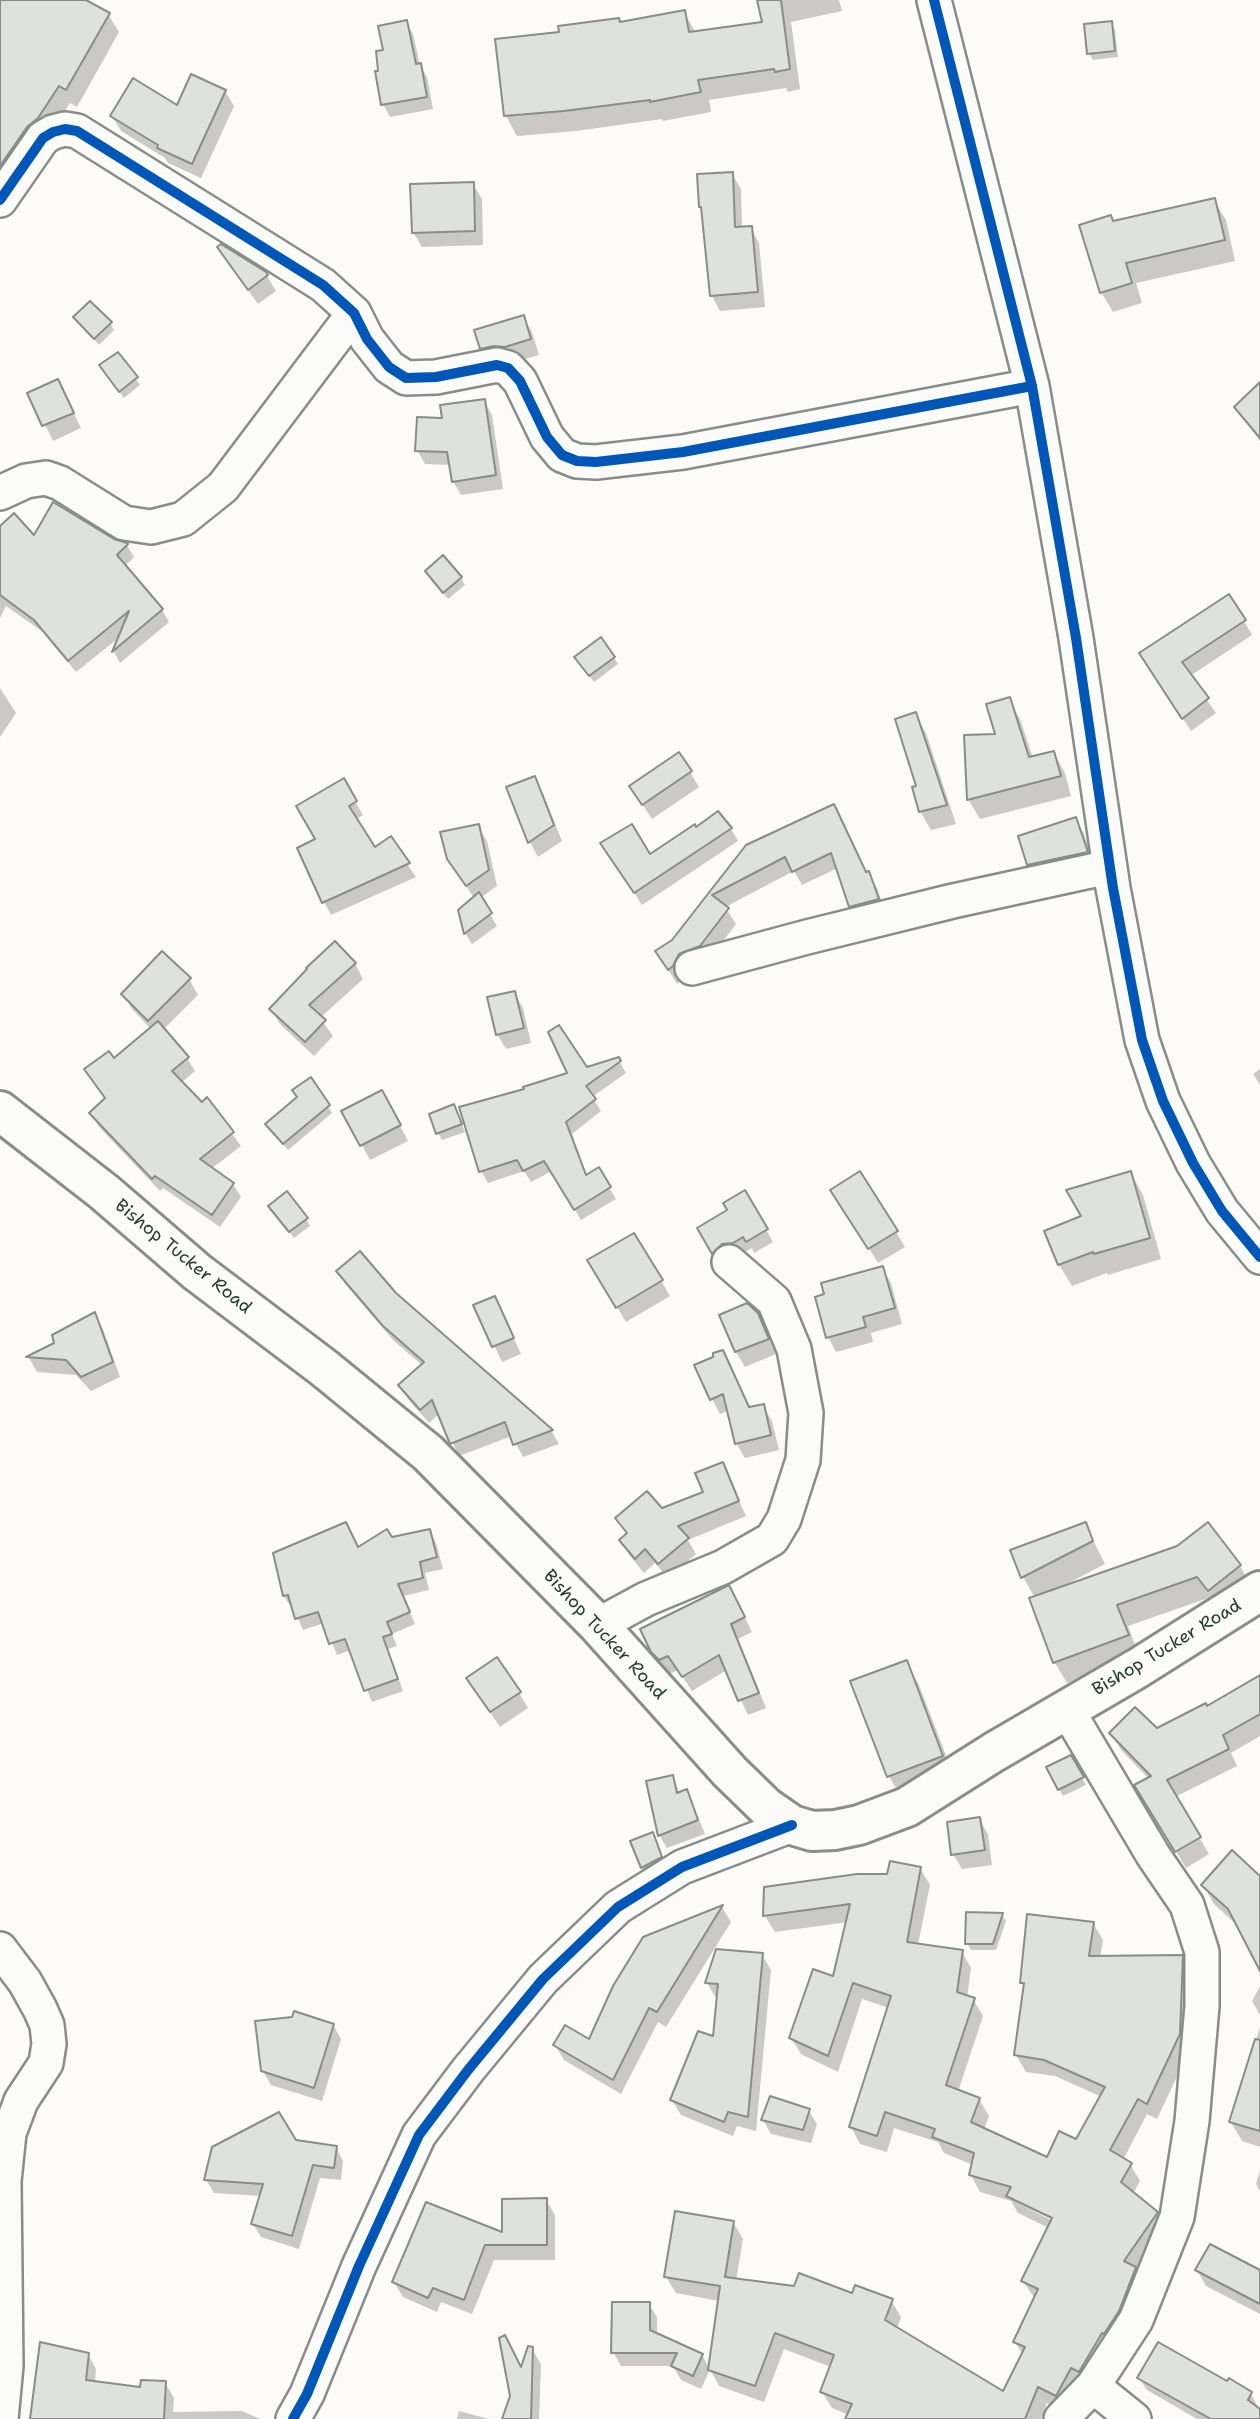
<!DOCTYPE html>
<html>
<head>
<meta charset="utf-8">
<style>
	body { margin:0 }
	canvas { display:block; background:#fcfbf8 }
</style>
</head>
<body>
<canvas width="1260" height="2419"></canvas>
<script>
const context = document.querySelector('canvas').getContext('2d');
context.lineJoin = 'round';
function fill(path, color) { context.fillStyle = color; context.fill(path, 'evenodd'); }
const poly = rows => new Path2D(rows.map(r => 'M' + r).join(''));
function stroke(path, color, width, dash) { context.strokeStyle = color; context.lineWidth = width; context.lineCap = dash ? 'butt' : 'round'; context.setLineDash(dash || []); context.stroke(path); }
function label(font, color, halo, rows, align = 'center') {
  context.font = font + ' "Shantell Sans",sans-serif'; context.lineWidth = 5; context.setLineDash([]); context.textBaseline = 'middle'; context.strokeStyle = halo; context.fillStyle = color; for (const [text, x, y, turn = 0] of rows) {
    context.save(); context.translate(x, y); context.rotate((+turn || 0) * Math.PI / 180); context.textAlign = isNaN(turn) ? turn : align; if (halo) context.strokeText(text, 0, 0); context.fillText(text, 0, 0); context.restore();
  }
}
fill(poly([
	[0,0,82,0,108,14,119,32,77,107,70,103,48,136,0,199],
	[759,0,839,0,842,11,791,22,800,89,788,92,786,88,709,100,711,112,663,121,662,119,576,131,517,136,506,116,620,24,684,12,696,33,765,24],
	[406,22,413,34,420,65,427,77,433,109,390,117,383,104,380,72,385,52],
	[1111,23,1115,30,1118,57,1093,60,1089,53],
	[225,91,234,106,201,178,168,163,165,158,121,131,112,116,178,107],
	[732,174,741,189,742,228,751,228,759,243,765,307,720,311,712,296,703,212,700,207],
	[473,184,482,199,483,245,422,247,413,232],
	[1214,200,1226,220,1235,261,1136,283,1142,303,1113,312,1101,292,1113,223],
	[221,246,267,276,276,291,258,304,228,262],
	[523,317,532,332,539,355,515,362,490,363,482,348],
	[75,318,110,323,114,330,99,345],
	[118,354,140,385,124,398,105,373],
	[58,381,81,428,53,441,30,394],
	[1260,385,1260,441,1236,408],
	[484,401,492,415,503,489,461,495,453,481,451,465,425,464,417,450,444,420],
	[0,529,34,538,113,541,126,544,134,557,125,566,162,610,169,622,120,663,114,652,121,636,76,672,43,632,6,606,0,618],
	[431,578,461,578,465,585,448,599],
	[1244,621,1252,635,1190,676,1216,713,1191,731,1149,667],
	[614,658,618,664,594,682,580,664],
	[0,688,16,713,0,737],
	[1009,699,1020,719,1033,758,1054,753,1065,773,1071,796,980,819,968,799,998,736],
	[915,714,926,733,956,824,931,830,920,811],
	[690,772,699,787,652,819,631,787],
	[534,778,543,793,562,841,538,857,530,842,509,788],
	[343,781,363,815,355,820,375,850,390,839,416,877,331,915,324,902,318,840],
	[834,806,867,874,869,873,877,888,886,914,859,921,851,906,838,868,802,885,794,871,725,907,736,924,708,961,687,969,681,981,677,984,666,966,673,941,747,846],
	[1075,819,1084,834,1095,867,1038,880,1029,864],
	[478,826,487,841,497,886,480,898,497,926,472,944,465,933,460,910,474,898,448,859],
	[696,829,731,829,738,841,642,905,610,856,649,857],
	[335,944,355,964,363,979,320,1018,333,1036,314,1056,280,1024,271,1009],
	[189,979,198,995,163,1030,187,1058,195,1071,181,1083,202,1104,207,1100,241,1146,211,1169,233,1184,241,1197,220,1227,163,1188,160,1191,99,1127,91,1114,106,1099,94,1083,114,1060,151,1029,132,1009,123,994],
	[514,993,523,1008,531,1043,506,1049,497,1034],
	[618,1059,626,1073,592,1097,601,1111,572,1134,587,1176,598,1170,616,1199,581,1220,552,1171,531,1182,524,1171,488,1183,481,1171,461,1108,526,1090],
	[1260,1069,1260,1085,1253,1074],
	[328,1106,332,1113,288,1150,272,1131],
	[390,1107,408,1141,370,1160,344,1112],
	[457,1113,465,1132,442,1140,438,1133],
	[1131,1173,1143,1195,1161,1259,1108,1275,1107,1273,1072,1286,1059,1265,1046,1232,1083,1217],
	[745,1193,773,1242,754,1253,752,1248,720,1265,699,1229,730,1211],
	[842,1205,896,1232,905,1247,878,1263],
	[275,1213,306,1219,310,1226,294,1238],
	[634,1235,670,1296,626,1322,590,1261],
	[882,1268,891,1283,902,1324,871,1333,873,1342,836,1352,828,1337],
	[339,1271,395,1295,552,1432,559,1444,523,1457,512,1436,459,1456,439,1414,429,1423,408,1399,401,1385,423,1366,393,1340,346,1285],
	[495,1298,521,1354,502,1362,476,1306],
	[94,1314,103,1329,120,1377,91,1391,76,1375,37,1372,29,1358,56,1344],
	[757,1314,776,1354,745,1367,736,1352],
	[723,1352,750,1409,763,1406,772,1421,779,1450,745,1458,736,1443,728,1411,720,1414,712,1399],
	[722,1464,746,1516,688,1540,696,1554,668,1578,655,1563,644,1573,630,1556,621,1541,627,1535,617,1519,662,1510,705,1493],
	[1085,1524,1105,1564,1065,1585,1066,1587,1178,1548,1208,1525,1240,1566,1252,1587,1222,1610,1211,1597,1128,1626,1139,1656,1067,1683,1055,1663,1031,1599,1035,1598,1023,1577],
	[430,1531,436,1543,443,1569,425,1573,429,1590,403,1596,415,1624,392,1634,397,1646,388,1649,403,1691,372,1702,351,1650,337,1655,324,1623,303,1630,293,1607,291,1607,284,1596,275,1554,358,1549,391,1539],
	[737,1602,752,1632,738,1639,766,1708,748,1715,727,1670,692,1691,678,1670,669,1674,653,1651],
	[906,1662,919,1685,955,1779,902,1799,889,1776],
	[1260,1678,1260,1736,1231,1753,1237,1766,1175,1797,1209,1854,1186,1868,1137,1786,1149,1779,1121,1750,1111,1733,1156,1731,1207,1708],
	[477,1693,519,1693,528,1708,500,1727],
	[1071,1757,1086,1785,1063,1796,1049,1768],
	[672,1777,680,1794,686,1792,693,1805,705,1834,667,1848,659,1835],
	[979,1819,988,1834,992,1865,962,1869,953,1854],
	[656,1841,665,1864,646,1874,632,1842],
	[920,1868,930,1885,918,1945,962,1952,971,1968,967,1998,973,1999,983,2016,958,2092,979,2099,989,2116,984,2130,1048,2160,1077,2141,1102,2097,1055,2076,1026,2072,1016,2055,1025,1989,1022,1982,1093,1923,1103,1940,1100,1958,1182,1957,1191,1974,1189,2051,1157,2119,1147,2114,1123,2160,1130,2164,1140,2181,1133,2194,1157,2213,1167,2230,1137,2272,1145,2285,1066,2412,1047,2403,1041,2419,848,2419,849,2415,832,2408,822,2392,831,2367,784,2349,764,2402,719,2386,710,2369,701,2389,681,2380,673,2366,621,2366,613,2352,649,2304,657,2317,657,2335,702,2355,710,2369,719,2301,676,2293,666,2277,733,2222,743,2239,736,2281,891,2300,901,2317,897,2329,1004,2394,1023,2355,1015,2342,1035,2299,1023,2281,1049,2228,1018,2213,1011,2201,980,2192,971,2175,973,2165,944,2153,938,2142,894,2128,887,2152,860,2144,851,2127,889,2008,862,1999,838,2072,801,2054,791,2038,834,1978,848,1922,775,1932,765,1916,889,1875],
	[1018,2200,1060,2221,1059,2224,1018,2203],
	[1260,1878,1260,1967,1239,1927,1214,1904,1203,1885],
	[722,1907,731,1922,666,2027,658,2022,621,2094,564,2060,555,2045,590,2042,644,1938],
	[1002,1915,1006,1921,996,1950,971,1950,967,1943],
	[762,1955,771,1970,756,2131,737,2126,733,2136,681,2115,672,2100,715,2039,719,1998,716,1998,707,1983],
	[1260,1986,1260,2015,1252,2001],
	[333,2025,341,2039,322,2101,271,2085,263,2071],
	[1260,2027,1260,2147,1242,2141,1231,2122],
	[809,2111,817,2124,811,2143,771,2134,763,2120],
	[295,2142,336,2147,343,2161,341,2180,320,2178,299,2249,261,2237,253,2224,261,2196,214,2193,206,2180],
	[1260,2170,1260,2191,1256,2184],
	[546,2200,555,2215,555,2260,494,2260,472,2314,441,2302,437,2312,403,2297,394,2282,504,2234],
	[1197,2270,1260,2272,1260,2314,1206,2286],
	[532,2349,541,2364,539,2419,504,2419,522,2370],
	[88,2354,96,2369,95,2383,142,2389,165,2383,174,2398,173,2412,242,2411,260,2419,33,2419],
	[1139,2378,1227,2383,1251,2394,1258,2407,1257,2409,1260,2411,1260,2419,1197,2419,1147,2390],
	[459,2411,489,2419,457,2419]
]), '#0003');
const building = poly([
	[0,0,86,0,110,13,66,90,59,86,38,118,27,127,0,166,0,0],
	[757,0,781,0,790,69,775,72,774,69,698,80,701,92,650,102,650,100,564,111,504,116,495,39,559,32,558,26,619,18,620,22,685,10,689,32,762,22,757,0],
	[407,20,416,64,421,63,427,97,381,105,375,71,378,71,376,51,383,50,378,26,407,20],
	[1112,21,1115,51,1087,54,1084,24,1112,21],
	[191,74,226,90,192,164,157,148,158,145,110,116,133,78,177,105,191,74],
	[733,172,735,227,752,226,758,292,710,296,701,207,699,207,697,174,733,172],
	[474,182,475,231,412,233,410,184,474,182],
	[1215,198,1225,240,1126,263,1132,283,1100,293,1079,225,1111,215,1113,221,1215,198],
	[221,244,266,272,268,275,248,290,217,247,221,244],
	[90,301,112,322,94,339,73,317,90,301],
	[524,315,531,339,505,347,494,346,480,349,474,330,524,315],
	[118,352,138,377,119,392,99,365,118,352],
	[58,379,74,413,42,426,27,393,58,379],
	[1260,382,1260,438,1234,407,1260,382],
	[485,399,496,475,452,482,447,452,415,451,417,417,442,418,440,405,485,399],
	[53,502,114,539,127,543,128,544,117,555,163,609,112,652,129,611,68,661,34,620,0,595,0,526,14,513,34,535,53,502],
	[443,555,462,577,443,593,425,571,443,555],
	[1229,594,1246,620,1182,662,1209,698,1182,719,1139,653,1229,594],
	[601,637,615,657,589,676,574,657,601,637],
	[1010,697,1029,757,1054,751,1061,776,967,800,964,735,995,734,986,704,1010,697],
	[916,712,947,805,919,812,912,787,916,786,895,719,916,712],
	[679,752,692,771,642,805,629,786,679,752],
	[535,776,554,825,528,843,506,787,535,776],
	[344,778,357,801,349,806,375,847,391,836,410,863,322,903,297,848,315,839,296,806,344,778],
	[834,804,866,872,869,871,879,899,849,907,831,853,792,872,785,857,712,895,729,908,700,946,679,954,673,966,668,970,655,951,672,940,746,845,834,804],
	[718,811,732,828,634,893,600,843,632,824,650,854,695,824,696,827,718,811],
	[1076,817,1088,852,1027,865,1018,836,1076,817],
	[479,824,489,870,466,886,447,859,440,832,479,824],
	[479,892,492,913,464,934,458,910,479,892],
	[335,941,356,963,309,1005,326,1020,305,1042,269,1009,307,969,306,968,335,941],
	[162,951,191,978,148,1021,121,994,162,951],
	[515,991,524,1028,496,1035,487,997,515,991],
	[158,1021,189,1057,172,1071,202,1102,207,1097,234,1132,200,1159,234,1183,212,1215,155,1176,152,1179,89,1113,105,1098,84,1069,109,1051,114,1058,158,1021],
	[559,1025,587,1067,619,1057,621,1061,586,1086,596,1099,566,1122,586,1175,599,1167,611,1187,574,1210,544,1161,523,1171,517,1160,479,1172,459,1107,524,1089,523,1087,567,1073,548,1032,559,1025],
	[311,1077,330,1105,283,1144,265,1124,297,1097,292,1090,311,1077],
	[382,1090,401,1125,360,1146,341,1111,382,1090],
	[454,1104,462,1124,436,1134,429,1114,454,1104],
	[860,1171,898,1231,868,1249,830,1190,860,1171],
	[1131,1171,1150,1238,1094,1254,1093,1252,1058,1265,1044,1231,1081,1216,1066,1190,1131,1171],
	[745,1190,768,1229,746,1242,743,1237,733,1243,722,1244,712,1254,697,1228,727,1210,723,1203,745,1190],
	[287,1191,308,1218,289,1232,268,1206,287,1191],
	[634,1233,663,1280,616,1308,587,1260,634,1233],
	[360,1251,396,1293,553,1430,513,1445,505,1422,450,1444,432,1400,420,1410,398,1385,424,1362,383,1326,336,1271,360,1251],
	[883,1266,895,1308,863,1317,866,1327,826,1338,815,1297,824,1294,821,1283,883,1266],
	[495,1296,514,1338,492,1347,473,1305,495,1296],
	[747,1303,758,1313,769,1339,735,1352,719,1315,747,1303],
	[95,1312,113,1362,81,1377,66,1360,26,1357,54,1343,52,1335,95,1312],
	[723,1350,749,1407,764,1404,771,1435,735,1444,723,1394,710,1400,694,1365,713,1357,713,1353,723,1350],
	[723,1462,739,1501,678,1526,689,1538,658,1564,645,1549,635,1559,619,1540,627,1533,615,1518,647,1491,662,1508,703,1492,695,1473,723,1462],
	[346,1522,358,1547,387,1529,392,1537,430,1529,437,1557,420,1562,423,1578,398,1584,410,1612,387,1622,392,1634,383,1637,398,1679,364,1691,345,1639,329,1644,318,1612,295,1619,288,1595,283,1596,273,1553,346,1522],
	[1086,1522,1093,1541,1021,1578,1010,1550,1086,1522],
	[1208,1522,1241,1565,1208,1591,1197,1577,1117,1605,1129,1635,1053,1663,1029,1598,1177,1546,1208,1522],
	[729,1585,745,1617,731,1624,759,1693,738,1701,719,1655,682,1677,668,1656,659,1660,651,1652,640,1629,729,1585],
	[497,1657,521,1692,490,1712,466,1678,497,1657],
	[907,1660,943,1756,887,1777,850,1681,907,1660],
	[1260,1675,1260,1714,1223,1735,1229,1749,1167,1780,1201,1837,1175,1852,1134,1785,1151,1776,1109,1733,1135,1707,1157,1728,1206,1703,1207,1706,1260,1675],
	[1071,1755,1084,1777,1058,1790,1046,1767,1071,1755],
	[673,1775,677,1793,687,1789,698,1820,658,1836,646,1781,673,1775],
	[980,1817,985,1850,951,1855,947,1822,980,1817],
	[653,1832,662,1857,641,1868,630,1841,653,1832],
	[1232,1850,1260,1876,1260,1971,1228,1909,1201,1885,1232,1850],
	[890,1861,921,1867,907,1942,963,1950,957,1992,975,1998,946,2085,980,2098,971,2122,1047,2157,1059,2131,1076,2139,1105,2087,1044,2060,1014,2055,1024,1983,1020,1983,1027,1914,1094,1922,1089,1956,1183,1955,1180,2034,1147,2104,1138,2099,1110,2150,1132,2163,1121,2182,1158,2212,1124,2261,1136,2267,1119,2311,1104,2334,1102,2333,1079,2372,1071,2368,1056,2396,1038,2387,1025,2419,845,2419,852,2404,820,2392,834,2355,775,2333,755,2386,708,2370,720,2286,664,2277,675,2211,734,2221,725,2277,794,2286,799,2273,852,2293,855,2285,893,2299,885,2320,1003,2391,1025,2347,1013,2342,1038,2289,1021,2281,1052,2218,1006,2196,1011,2187,969,2175,974,2153,932,2137,935,2129,885,2112,877,2136,849,2127,891,1996,853,1983,828,2056,789,2038,813,1969,833,1976,850,1904,763,1916,764,1887,857,1874,887,1874,890,1861],
	[723,1905,657,2012,649,2008,613,2080,553,2045,565,2025,589,2039,613,1986,643,1937,723,1905],
	[966,1912,1003,1913,993,1944,965,1944,966,1912],
	[716,1949,763,1953,748,2117,728,2112,724,2122,670,2100,698,2031,713,2036,718,1984,705,1983,716,1949],
	[294,2011,334,2024,314,2088,261,2071,255,2021,292,2017,294,2011],
	[1255,2039,1260,2040,1260,2131,1229,2122,1255,2039],
	[770,2096,810,2109,803,2130,761,2120,770,2096],
	[279,2112,296,2140,337,2146,334,2168,313,2165,292,2236,251,2224,263,2184,204,2180,212,2147,279,2112],
	[547,2198,547,2245,485,2245,464,2300,433,2288,428,2298,392,2282,426,2202,502,2232,502,2199,547,2198],
	[1210,2244,1260,2270,1260,2304,1195,2270,1210,2244],
	[612,2302,650,2302,650,2330,703,2354,693,2376,671,2366,677,2353,611,2353,612,2302],
	[505,2335,521,2367,528,2346,533,2347,531,2419,502,2419,510,2396,499,2338,505,2335],
	[40,2342,89,2353,86,2380,140,2387,141,2380,166,2381,164,2419,30,2419,40,2342],
	[1158,2342,1227,2381,1229,2378,1252,2392,1248,2400,1260,2409,1260,2419,1211,2419,1137,2378,1158,2342]
]);
fill(building, '#dfe1de');
stroke(building, '#888d8a', 2);
const street = poly([
	[934,0,1032,386,1076,638,1113,888,1142,1040,1163,1101,1193,1163,1222,1211,1260,1257],
	[0,200,43,138,53,132,65,129,77,131,323,285,354,313,367,339,389,367,406,378,436,377,497,365,508,368,520,381,547,437,562,455,577,461,596,462,683,452,1032,386],
	[0,493,26,481,46,478,60,483,124,523,151,527,183,519,223,487,354,313],
	[692,968,807,937,953,901,1109,867],
	[598,1625,646,1599,723,1567,772,1539,784,1519,803,1460,806,1413,794,1349,774,1301,729,1262],
	[0,1949,25,1982,40,2009,47,2025,49,2044,46,2063,21,2101,9,2133,4,2181,6,2366,1,2419],
	[1093,2386,1134,2419],
	[293,2419,307,2394,359,2266,419,2135,468,2070,543,1979,618,1907,682,1867,792,1825],
	[1061,2419,1093,2386,1136,2320,1177,2217,1192,2121,1202,2006,1202,1952,1187,1905,1153,1855,1066,1708]
]);
const secondary = poly([
	[0,1111,104,1192,197,1272,324,1368,428,1453,598,1625,730,1772,766,1807,792,1825,812,1831,835,1830,859,1825,907,1807,994,1752,1138,1668,1260,1591]
]);
stroke(street, '#888d8a', 38);
stroke(secondary, '#888d8a', 44);
stroke(street, '#fbfbf9', 33);
stroke(secondary, '#fbfbf9', 38);
stroke(poly([
	[934,0,1032,386,1076,638,1113,888,1142,1040,1163,1101,1193,1163,1222,1211,1260,1257],
	[0,200,43,138,53,132,65,129,77,131,323,285,354,313,367,339,389,367,406,378,436,377,497,365,508,368,520,381,547,437,562,455,577,461,596,462,683,452,1032,386],
	[293,2419,307,2394,359,2266,419,2135,468,2070,543,1979,618,1907,682,1867,792,1825]
]), '#0057b8', 10);
label('18px', '#1f3d34', '#fdfcf7', [
	["Bishop Tucker Road",183,1257,39],
	["Bishop Tucker Road",604,1635,47],
	["Bishop Tucker Road",1167,1648,-31]
]);
</script>
</body>
</html>
